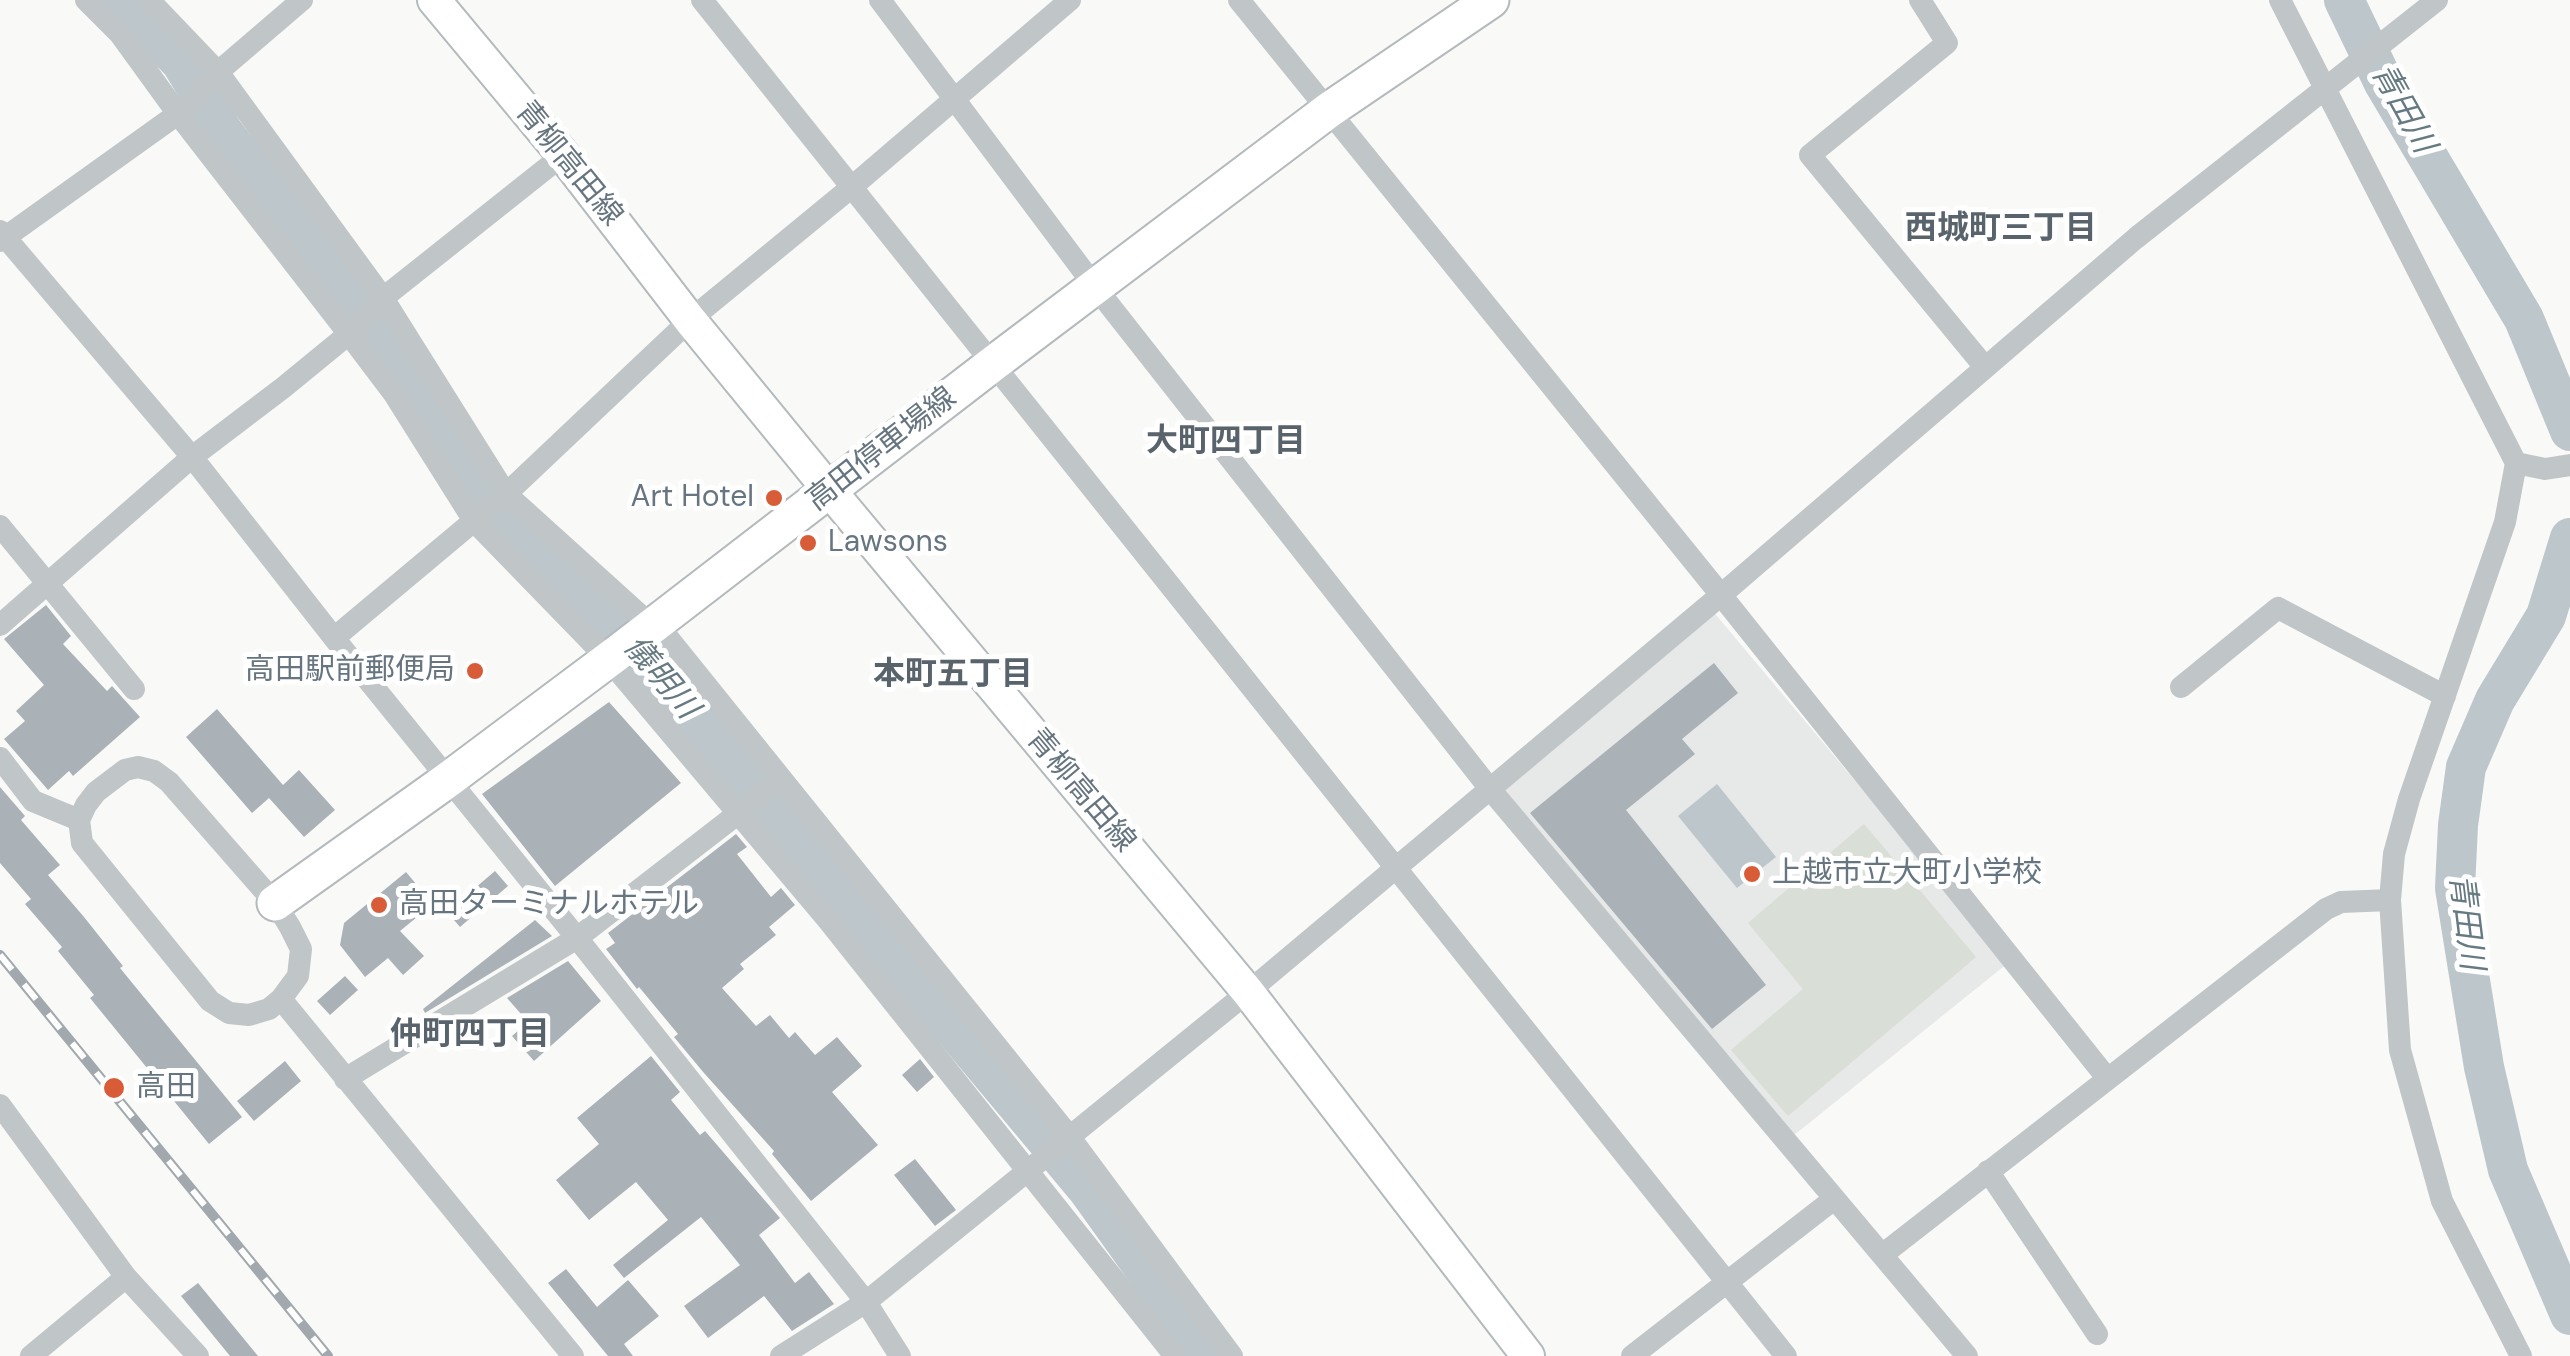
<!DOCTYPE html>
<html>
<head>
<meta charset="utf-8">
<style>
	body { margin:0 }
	canvas { display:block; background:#f9f9f7 }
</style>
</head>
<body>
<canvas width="2570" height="1356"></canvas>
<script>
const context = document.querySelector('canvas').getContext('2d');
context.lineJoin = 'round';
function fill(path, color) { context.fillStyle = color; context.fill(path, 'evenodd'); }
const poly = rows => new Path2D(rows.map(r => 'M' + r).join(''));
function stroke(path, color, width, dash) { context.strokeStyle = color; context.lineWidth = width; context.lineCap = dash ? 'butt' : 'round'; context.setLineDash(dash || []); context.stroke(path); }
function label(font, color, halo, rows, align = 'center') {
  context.font = font + ' "DM Sans","Noto Sans JP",sans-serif'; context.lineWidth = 10; context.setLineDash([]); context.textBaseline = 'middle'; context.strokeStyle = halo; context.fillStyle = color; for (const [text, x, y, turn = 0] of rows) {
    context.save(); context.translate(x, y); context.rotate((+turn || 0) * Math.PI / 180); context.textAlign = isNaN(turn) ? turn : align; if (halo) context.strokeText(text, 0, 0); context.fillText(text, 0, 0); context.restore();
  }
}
fill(poly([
	[1706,603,2008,963,1793,1136,1496,785]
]), '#e7e8e8');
fill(poly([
	[1864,824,1976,957,1788,1116,1731,1050,1803,989,1748,923]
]), '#d9ded6');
fill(poly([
	[1717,784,1776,857,1737,888,1678,816]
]), '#bcc6cb');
stroke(poly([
	[119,0,181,62,223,132,346,289,472,491,621,631,1089,1191,1207,1356],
	[2344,0,2384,83,2524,319,2570,431],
	[2570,538,2546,616,2495,700,2466,767,2458,825,2455,888,2484,1067,2508,1170,2570,1315]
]), '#bcc6cb', 40);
fill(poly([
	[46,605,71,636,63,644,107,691,112,686,140,717,73,776,69,771,48,790,4,739,25,721,16,711,44,685,4,639],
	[1714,663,1738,693,1682,739,1695,754,1626,810,1766,985,1712,1029,1530,813],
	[609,702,681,783,555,886,482,794],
	[217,709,283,785,299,770,335,810,304,837,269,798,252,813,186,737],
	[0,787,25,816,21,820,60,865,48,875,84,917,123,966,120,968,242,1117,209,1144,90,998,94,995,58,951,62,947,25,904,31,899,0,863],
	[736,834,747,847,737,854,771,897,781,888,795,905,769,927,776,935,740,964,744,969,722,988,756,1026,770,1015,789,1038,795,1032,815,1055,837,1037,862,1066,832,1092,878,1145,811,1201,772,1154,774,1151,704,1073,674,1037,678,1034,639,987,637,989,606,949,615,943,608,933],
	[495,871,508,886,460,927,447,912],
	[406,872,433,904,400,931,424,956,403,975,388,958,365,977,340,945,344,923],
	[535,920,552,936,425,1013,423,1009],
	[568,961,601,1001,534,1061,512,1036,528,1022,507,998],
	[345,976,358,990,330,1015,317,1001],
	[651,1056,680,1092,671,1100,700,1135,705,1131,780,1218,759,1235,795,1283,809,1272,834,1304,792,1331,764,1296,708,1338,684,1306,740,1265,701,1217,624,1278,613,1265,668,1220,636,1182,589,1220,556,1180,599,1144,577,1118],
	[920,1059,934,1077,917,1092,902,1075],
	[285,1061,301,1081,254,1121,237,1101],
	[915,1159,956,1210,935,1226,894,1175],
	[566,1269,597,1307,628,1280,659,1316,624,1344,633,1356,608,1356,548,1283],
	[198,1283,258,1356,230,1356,181,1296]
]), '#aab2b7');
const secondary = poly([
	[434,0,563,155,690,320,830,491,1248,992,1528,1356]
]);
const primary = poly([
	[275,903,449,779,620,651,994,363,1329,110,1491,0]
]);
stroke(secondary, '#b3b9bd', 36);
stroke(primary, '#b4b9bd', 39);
stroke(poly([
	[86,0,120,34,178,114,348,333,394,394,474,521,608,659,827,919,1175,1356],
	[149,0,218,72,383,298,506,494,652,626],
	[702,0,1786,1356],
	[880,0,1096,288,1490,789,1967,1356],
	[1239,0,1721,595,2107,1078],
	[1920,0,1947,43,1810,155,1984,366],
	[2280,0,2516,463,2505,522,2409,799,2394,854,2390,900,2400,1050,2442,1201,2521,1356],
	[0,231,192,457,334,638,577,938,866,1302,900,1356],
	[0,241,186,108,218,72,302,0],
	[2516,463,2545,469,2570,465],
	[0,526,134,689],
	[656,623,1069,1136,1232,1356],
	[0,625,192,457,284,387,356,328,383,298,563,155],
	[334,638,506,494,690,320,853,186,1070,0],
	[2181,687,2278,608,2445,696],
	[0,758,33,801,79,820],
	[138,767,154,771,169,782,275,903,290,927,301,949,298,976,281,999,269,1009,249,1015,229,1013,210,1001,82,843,79,820,86,805,96,792,125,770,138,767],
	[281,999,573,1356],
	[345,1079,577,938,780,781],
	[0,1105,126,1277,198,1356],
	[1988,1171,2097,1334],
	[1882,1255,2326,909,2341,902,2390,900],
	[31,1356,126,1277],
	[781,1356,866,1302,1248,992,1721,595,2136,238,2437,0],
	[1632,1356,1834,1199]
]), '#c0c5c8', 22);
stroke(secondary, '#fff', 32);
stroke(primary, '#fff', 35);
const rail = poly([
	[0,955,328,1356]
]);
stroke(rail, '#a2a9ae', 10);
stroke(rail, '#fff', 6, [19]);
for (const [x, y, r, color] of [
	[774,498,10,"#d85c38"],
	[808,543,10,"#d85c38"],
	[475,671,10,"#d85c38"],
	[1752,874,10,"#d85c38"],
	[379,905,10,"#d85c38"],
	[114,1088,12,"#d85c38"]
]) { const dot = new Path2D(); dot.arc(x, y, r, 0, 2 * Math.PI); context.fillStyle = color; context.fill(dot); stroke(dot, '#fff', 4); }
label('30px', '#667580', '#fff', [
	["青柳高田線",568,164,51],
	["高田停車場線",882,450,-38],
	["青柳高田線",1080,791,50]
]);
label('30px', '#667580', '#fff', [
	["Art Hotel",754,498,"right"],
	["Lawsons",828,543],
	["高田駅前郵便局",455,671,"right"],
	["上越市立大町小学校",1772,874],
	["高田ターミナルホテル",399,905],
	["高田",136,1088]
], 'left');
label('italic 32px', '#667a81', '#fff', [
	["青田川",2402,109,61],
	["儀明川",660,678,50],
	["青田川",2465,922,83]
]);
label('bold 32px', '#58636b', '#fff', [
	["西城町三丁目",2001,230],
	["大町四丁目",1226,443],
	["本町五丁目",953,676],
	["仲町四丁目",470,1036]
]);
</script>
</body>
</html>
